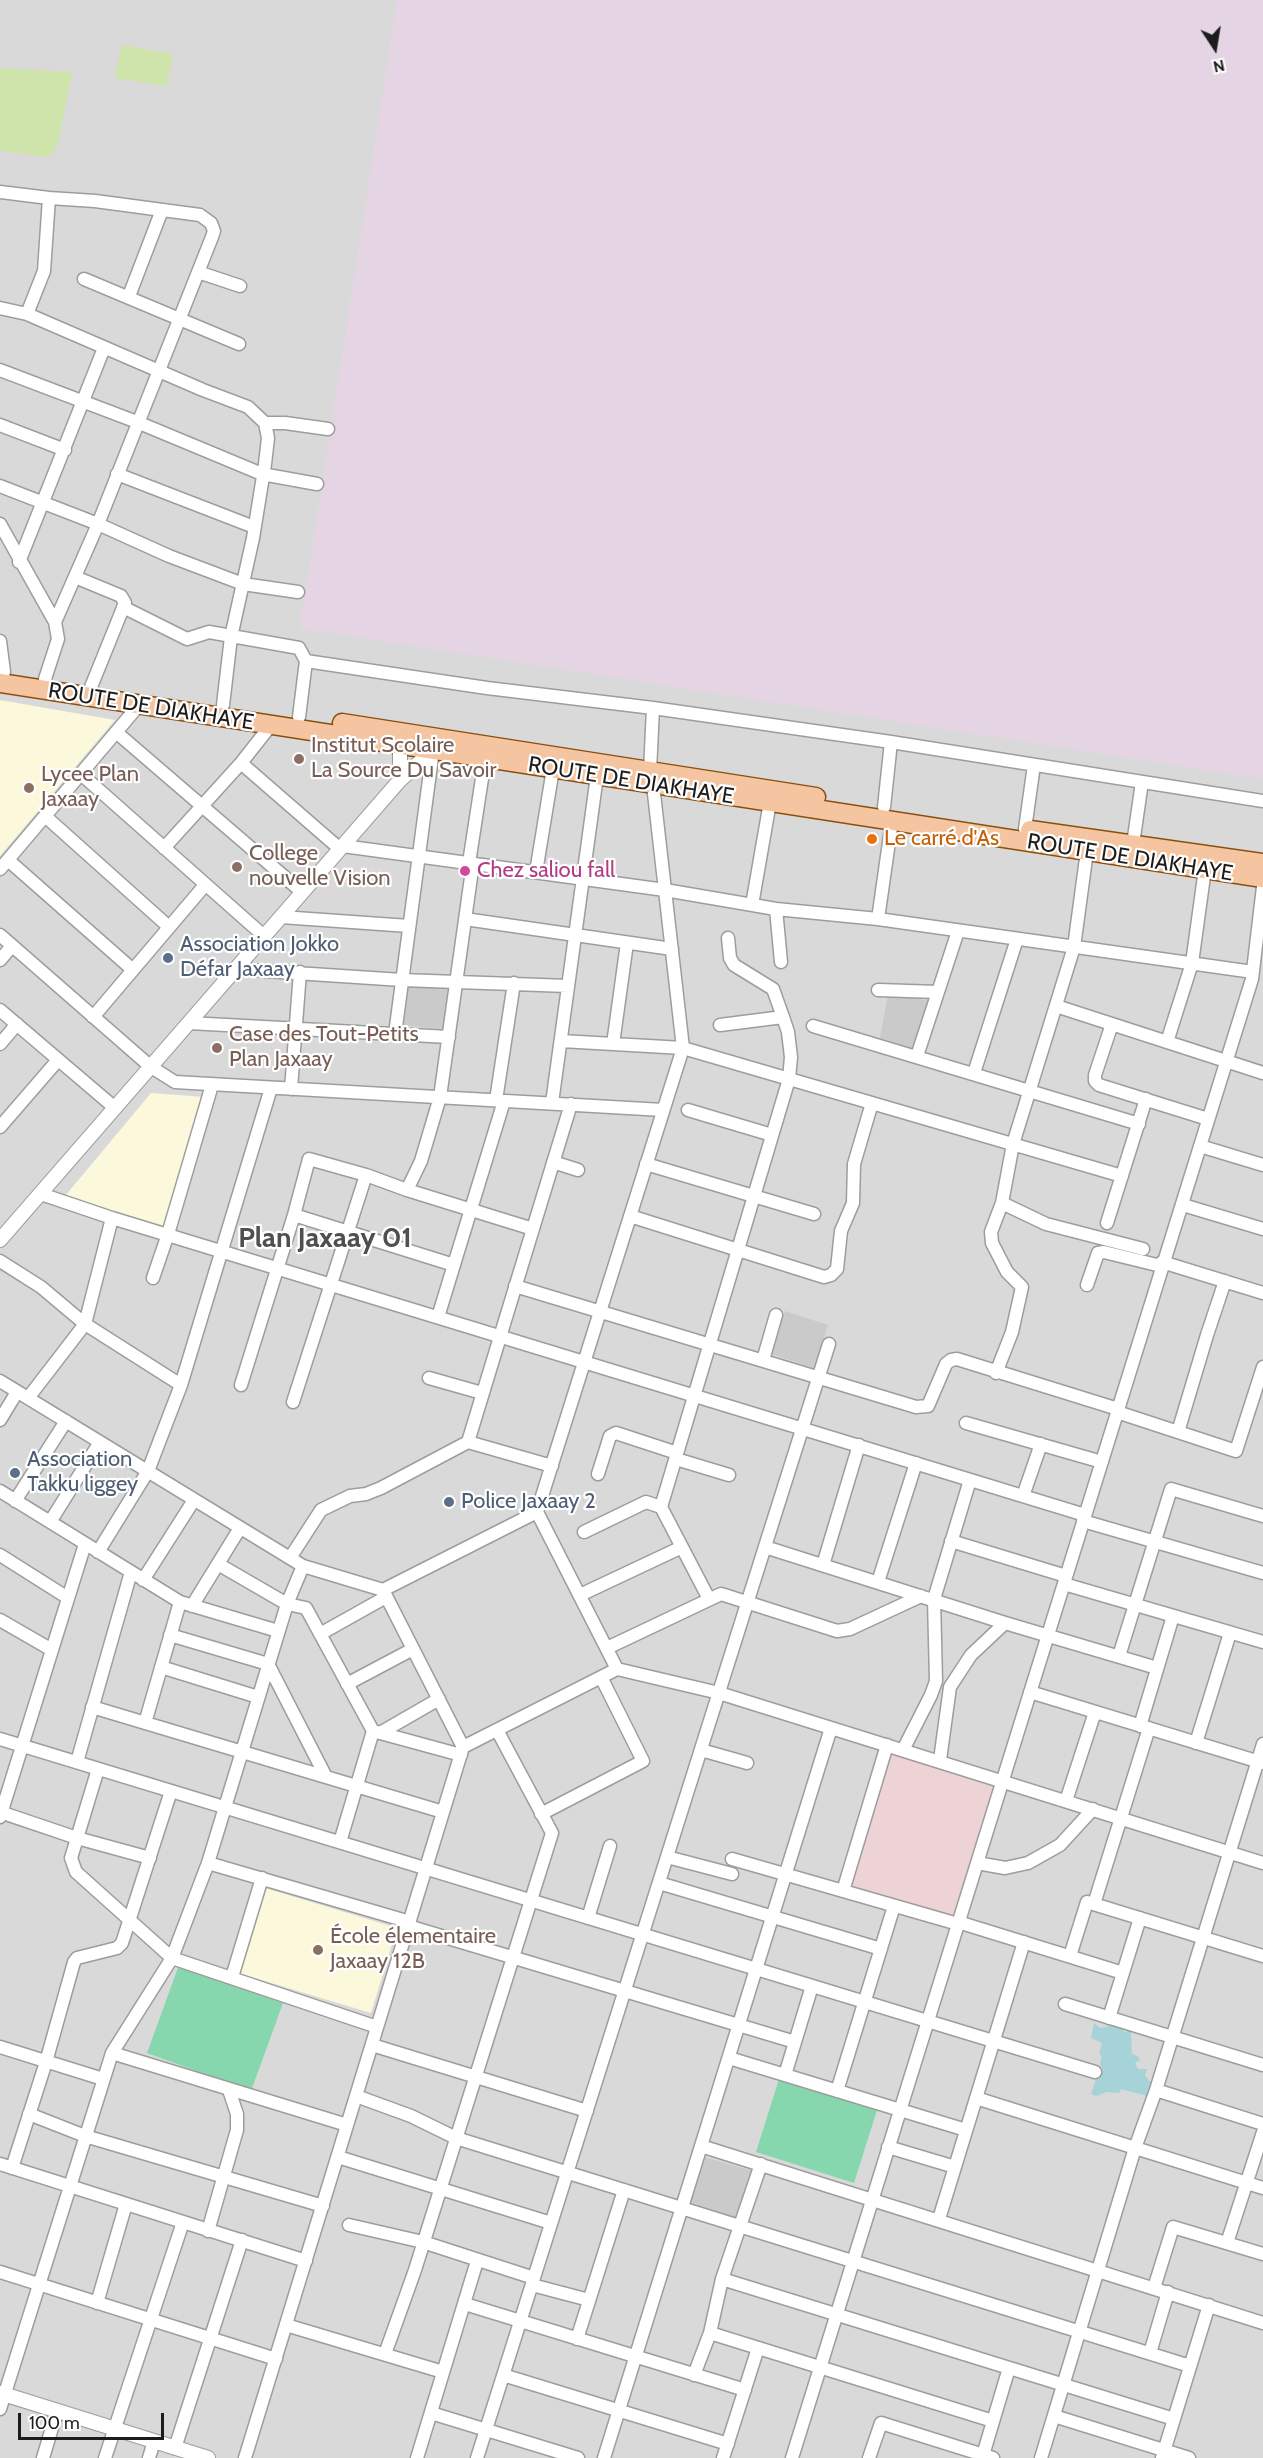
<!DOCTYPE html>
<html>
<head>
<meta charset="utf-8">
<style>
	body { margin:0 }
	#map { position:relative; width:1263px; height:2458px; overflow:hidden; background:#ede8e3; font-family:Cabin,sans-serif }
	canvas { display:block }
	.north { position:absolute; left:1185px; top:18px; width:60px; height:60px; -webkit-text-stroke:4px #fff; paint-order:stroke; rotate:168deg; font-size:16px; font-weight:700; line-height:24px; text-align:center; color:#1c1c1c }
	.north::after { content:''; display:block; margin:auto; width:21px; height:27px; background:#1c1c1c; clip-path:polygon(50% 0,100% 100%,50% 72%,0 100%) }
	.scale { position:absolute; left:18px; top:2413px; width:146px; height:27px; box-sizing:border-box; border:3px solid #1c1c1c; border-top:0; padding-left:8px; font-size:18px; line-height:21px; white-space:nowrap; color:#1c1c1c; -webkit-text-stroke:4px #fff; paint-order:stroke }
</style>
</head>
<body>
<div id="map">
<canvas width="1263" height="2458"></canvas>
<div class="north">N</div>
<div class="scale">100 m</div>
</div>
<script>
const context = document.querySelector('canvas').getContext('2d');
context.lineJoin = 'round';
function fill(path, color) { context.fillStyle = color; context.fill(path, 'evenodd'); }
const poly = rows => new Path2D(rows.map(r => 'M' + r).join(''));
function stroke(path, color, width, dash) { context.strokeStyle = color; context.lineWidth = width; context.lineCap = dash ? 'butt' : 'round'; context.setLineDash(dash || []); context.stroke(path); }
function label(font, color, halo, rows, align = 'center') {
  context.font = font + ' Cabin,sans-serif'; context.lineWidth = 4.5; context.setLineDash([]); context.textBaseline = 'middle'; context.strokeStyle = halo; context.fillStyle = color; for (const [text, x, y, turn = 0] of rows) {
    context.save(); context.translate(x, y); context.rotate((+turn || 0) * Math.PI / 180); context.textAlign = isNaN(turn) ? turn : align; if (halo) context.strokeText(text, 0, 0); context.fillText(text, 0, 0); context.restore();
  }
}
fill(poly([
	[0,0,1263,0,1263,2458,0,2458]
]), '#dad9d9');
fill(poly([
	[888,1754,993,1785,953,1919,848,1888]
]), '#edd3d5');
fill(poly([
	[397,0,1263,0,1263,779,300,628]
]), '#e5d5e4');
fill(poly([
	[0,700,115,720,0,856],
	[151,1093,204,1097,164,1227,65,1196],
	[265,1888,397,1928,371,2013,238,1973]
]), '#fcf8dc');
fill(poly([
	[406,984,448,986,443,1029,401,1025],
	[888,994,931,1001,915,1049,880,1038],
	[785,1311,828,1325,814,1368,771,1354],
	[704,2157,753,2171,738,2220,689,2206]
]), '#cacaca');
fill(poly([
	[121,45,173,54,167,86,115,78],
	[0,68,72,72,58,144,52,154,47,157,0,151]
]), '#cfe4ab');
fill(poly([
	[179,1965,283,2003,251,2091,147,2053],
	[779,2079,877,2110,854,2183,756,2152]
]), '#86d7ad');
fill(poly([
	[1094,2023,1100,2028,1115,2025,1121,2028,1125,2033,1128,2030,1131,2031,1132,2054,1138,2056,1140,2060,1135,2063,1138,2069,1147,2069,1145,2075,1149,2081,1154,2082,1151,2097,1121,2089,1120,2093,1107,2092,1096,2096,1091,2094,1098,2073,1103,2071,1100,2063,1102,2057,1099,2053,1102,2043,1091,2038]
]), '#a6d3d8');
const minor = poly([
	[0,192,49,198],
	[198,272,240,286],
	[84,279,239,344],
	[129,296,162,210],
	[0,308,27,314,203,390,248,407,265,423,268,438,265,464,253,538,231,637,223,705],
	[27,314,44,271,49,198,95,201,200,215,211,223,214,231,212,237,98,524,55,622],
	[0,370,137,422,262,474,317,484],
	[265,423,285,423,328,429],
	[0,425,65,450],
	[117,474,254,527],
	[0,486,98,524,169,556,243,584,298,592],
	[0,524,55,622,58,639,45,679],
	[19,562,104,348],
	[75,577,121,596,125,603,91,687],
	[123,607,187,639,209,632,299,648,306,661,299,717],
	[0,641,4,672],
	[306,661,487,688,653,708,891,742,1263,801],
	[116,732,302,892],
	[241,763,340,849],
	[650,771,653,708],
	[81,774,264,936],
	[884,807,891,742],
	[45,816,169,927],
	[1025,829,1034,765],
	[1133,844,1142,782],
	[343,846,665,890,776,909,878,919,1253,972],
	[164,848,241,763,271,725],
	[8,860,133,970],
	[469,863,485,759],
	[0,869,139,705],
	[536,872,553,769],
	[752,905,770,802],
	[776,909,781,962],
	[281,917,409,926],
	[465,919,672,949],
	[878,919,892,821],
	[0,935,151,1067,175,1082,663,1110],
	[728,938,730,958,734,965,773,989,783,1017],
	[0,960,12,946],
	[235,969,402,980,568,986],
	[878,990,938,992],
	[1056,1006,1263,1073],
	[0,1010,115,1108],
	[93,1017,205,885],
	[189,1023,449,1037],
	[1112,1024,1095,1075,1095,1081,1099,1085,1208,1119],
	[813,1026,1139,1124],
	[395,1034,433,750],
	[561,1041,683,1048,1122,1176],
	[1167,1042,1192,963,1205,869],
	[0,1044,17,1024],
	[613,1044,627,943],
	[917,1056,958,931],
	[974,1073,1017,939],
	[291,1089,300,972],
	[496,1100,514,983],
	[552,1103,597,776],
	[688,1110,772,1135],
	[0,1127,58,1060],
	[1200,1146,1263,1165],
	[553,1162,578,1170],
	[646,1164,814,1214],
	[407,1190,421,1161,440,1097,473,863],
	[41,1194,112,1218,1085,1515],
	[1002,1203,1046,1224,1143,1249],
	[1183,1205,1263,1229],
	[294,1215,454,1265],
	[630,1216,824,1277,831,1275,837,1269,841,1231,853,1203,854,1164,872,1103],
	[1107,1223,1146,1099],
	[0,1261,41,1287,85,1324,181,1385],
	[1162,1262,1263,1293],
	[153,1278,168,1234,212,1085],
	[1087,1285,1098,1253,1104,1252,1161,1266],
	[515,1286,916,1407,928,1406,946,1364,951,1360,957,1359,1118,1409],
	[438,1317,504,1101],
	[763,1360,776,1315],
	[996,1373,1012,1332,1022,1287,1007,1272,992,1243,991,1232,1002,1203,1013,1144,1074,947,1087,851],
	[429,1378,482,1393],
	[0,1381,303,1566,383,1590,537,1512],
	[241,1385,294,1215,309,1159,366,1175,407,1190,533,1229],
	[28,1398,85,1324,112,1218],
	[293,1402,366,1175],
	[1117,1412,1236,1451,1263,1367],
	[0,1420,17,1392],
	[966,1423,1102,1462],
	[1178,1432,1207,1335,1225,1281],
	[468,1442,571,1104],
	[676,1459,729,1475],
	[598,1474,610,1436,616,1433,677,1453],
	[0,1491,180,1602,278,1631],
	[1023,1496,1041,1444],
	[15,1501,66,1421],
	[1083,1521,1263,1573],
	[50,1522,100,1442],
	[584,1532,646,1502,661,1507],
	[951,1541,1066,1576],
	[765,1547,1005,1623,1157,1668],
	[98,1552,148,1471,181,1385,271,1088],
	[0,1555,68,1598],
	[290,1558,321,1510,350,1496,366,1494,381,1488,468,1442,552,1466],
	[218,1564,287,1604,306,1608,373,1731,340,1842],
	[823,1565,859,1445],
	[143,1580,194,1500],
	[878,1582,916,1463],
	[1064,1584,1263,1642],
	[580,1595,682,1547],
	[709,1599,661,1507,789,1079,791,1057,788,1032,783,1017,720,1025],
	[192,1606,240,1528],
	[0,1620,52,1650],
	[320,1634,386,1597],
	[170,1635,268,1664,326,1777],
	[607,1648,721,1594,837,1631,850,1629,921,1596],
	[1119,1656,1171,1489,1263,1516],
	[161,1667,258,1697],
	[617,1669,537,1512,683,1048,653,785],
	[347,1684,413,1649],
	[1030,1692,1263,1763],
	[92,1707,443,1812],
	[145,1723,180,1602],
	[1140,1726,1173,1616],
	[373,1731,461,1755],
	[380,1733,439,1699],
	[0,1739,1095,2072],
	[1196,1743,1230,1633],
	[463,1747,617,1669,719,1693,1263,1863],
	[701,1750,747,1763],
	[903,1750,931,1695,936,1681,934,1599,970,1480],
	[940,1760,950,1687,971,1655,1005,1623],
	[77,1762,131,1572],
	[98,1769,71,1858,76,1872,172,1958,377,2027],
	[1066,1801,1095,1712],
	[0,1812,77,1838,150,1858],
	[541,1814,643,1761,601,1677],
	[0,1817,85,1544],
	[667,1857,732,1874],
	[732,1859,958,1924],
	[208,1863,410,1922],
	[977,1863,1005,1868,1028,1863,1060,1845,1093,1809],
	[659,1883,881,1949],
	[843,1891,887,1745],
	[1094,1904,1149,1728],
	[588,1918,610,1846],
	[958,1922,1123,1973],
	[408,1926,795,2042],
	[1070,1956,1087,1902,1263,1956],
	[232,1977,262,1878],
	[1065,2004,1263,2065],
	[1109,2018,1140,1918],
	[372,2045,587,2111],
	[0,2047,103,2079],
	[112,2053,347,2125],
	[729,2058,966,2130],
	[785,2075,812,1986],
	[1156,2090,1263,2124],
	[837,2091,894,1906],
	[356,2096,411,2116,456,2138,1190,2366],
	[976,2098,1263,2188],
	[29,2114,85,2136,323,2206],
	[701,2146,1263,2323],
	[888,2147,955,2167],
	[338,2157,551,2223],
	[0,2164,306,2261],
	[12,2168,46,2062,74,1962,77,1958,117,1948,122,1943,171,1791],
	[939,2219,1024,1942],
	[349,2225,423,2242,534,2278],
	[208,2231,237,2130,237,2114,229,2090],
	[1227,2243,1263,2132],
	[0,2272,276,2359],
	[722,2279,1174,2419],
	[532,2285,589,2300],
	[1154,2288,1173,2227,1263,2254],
	[97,2303,126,2204],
	[465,2304,745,2390],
	[286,2325,443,2372],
	[710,2333,993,2421],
	[577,2339,624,2190],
	[1150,2353,1168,2292],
	[385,2354,415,2270,552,1833,497,1730],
	[503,2375,728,2444],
	[694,2375,710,2333,722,2279,761,2164],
	[0,2409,112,2053,172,1958,208,1863,287,1604,303,1566],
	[431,2413,578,2458],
	[1054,2416,1189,2458],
	[175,2448,242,2240],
	[983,2455,1009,2368],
	[43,2458,57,2411],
	[105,2458,183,2222],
	[149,2458,154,2441],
	[245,2458,463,1747,383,1590],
	[417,2458,477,2261],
	[477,2458,829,1344],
	[604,2458,831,1728],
	[723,2458,758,2348],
	[792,2458,1252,979,1263,887],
	[869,2458,881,2423,993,2458],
	[1041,2458,1135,2148,1156,2090,1263,1744],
	[1162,2458,1209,2305]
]);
const tertiary = poly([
	[400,738,400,780],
	[0,1240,400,780,433,750,435,744],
	[0,2393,208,2458]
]);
const primary = poly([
	[0,683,1263,878],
	[342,723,816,797],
	[1030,830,1263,863]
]);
stroke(minor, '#9d9d9d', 15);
stroke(tertiary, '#9d9d9d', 16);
stroke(primary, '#894f0b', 21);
stroke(minor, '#fff', 12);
stroke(tertiary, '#fff', 14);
stroke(primary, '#f4c5a0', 18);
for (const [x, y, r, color] of [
	[299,759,6,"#8d6e63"],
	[29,788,6,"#8d6e63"],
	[872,839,6,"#e8710a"],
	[237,867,6,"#8d6e63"],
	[465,871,6,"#d1479c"],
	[168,958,6,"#5c6f8a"],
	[217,1048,6,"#8d6e63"],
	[15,1473,6,"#5c6f8a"],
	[449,1502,6,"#5c6f8a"],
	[318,1950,6,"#8d6e63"]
]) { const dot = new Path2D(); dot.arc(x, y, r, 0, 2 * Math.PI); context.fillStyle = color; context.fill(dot); stroke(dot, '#fff', 2); }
label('22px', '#1c1c1c', '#fff', [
	["ROUTE DE DIAKHAYE",151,707,9],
	["ROUTE DE DIAKHAYE",631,781,9],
	["ROUTE DE DIAKHAYE",1130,858,9]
]);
label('22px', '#785e54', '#fff', [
	["Institut Scolaire",311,746],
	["La Source Du Savoir",311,771],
	["Lycee Plan",41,775],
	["Jaxaay",41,800],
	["College",249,854],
	["nouvelle Vision",249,879],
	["Case des Tout-Petits",229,1035],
	["Plan Jaxaay",229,1060],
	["École élementaire",330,1937],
	["Jaxaay 12B",330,1962]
], 'left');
label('22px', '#c56008', '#fff', [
	["Le carré d'As",884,839]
], 'left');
label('22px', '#b23c85', '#fff', [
	["Chez saliou fall",477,871]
], 'left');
label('22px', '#4e5e75', '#fff', [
	["Association Jokko",180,945],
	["Défar Jaxaay",180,970],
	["Association",27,1460],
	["Takku liggey",27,1485],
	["Police Jaxaay 2",461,1502]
], 'left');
label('bold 28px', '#4f4f4f', '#fff', [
	["Plan Jaxaay 01",325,1239]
]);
</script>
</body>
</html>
